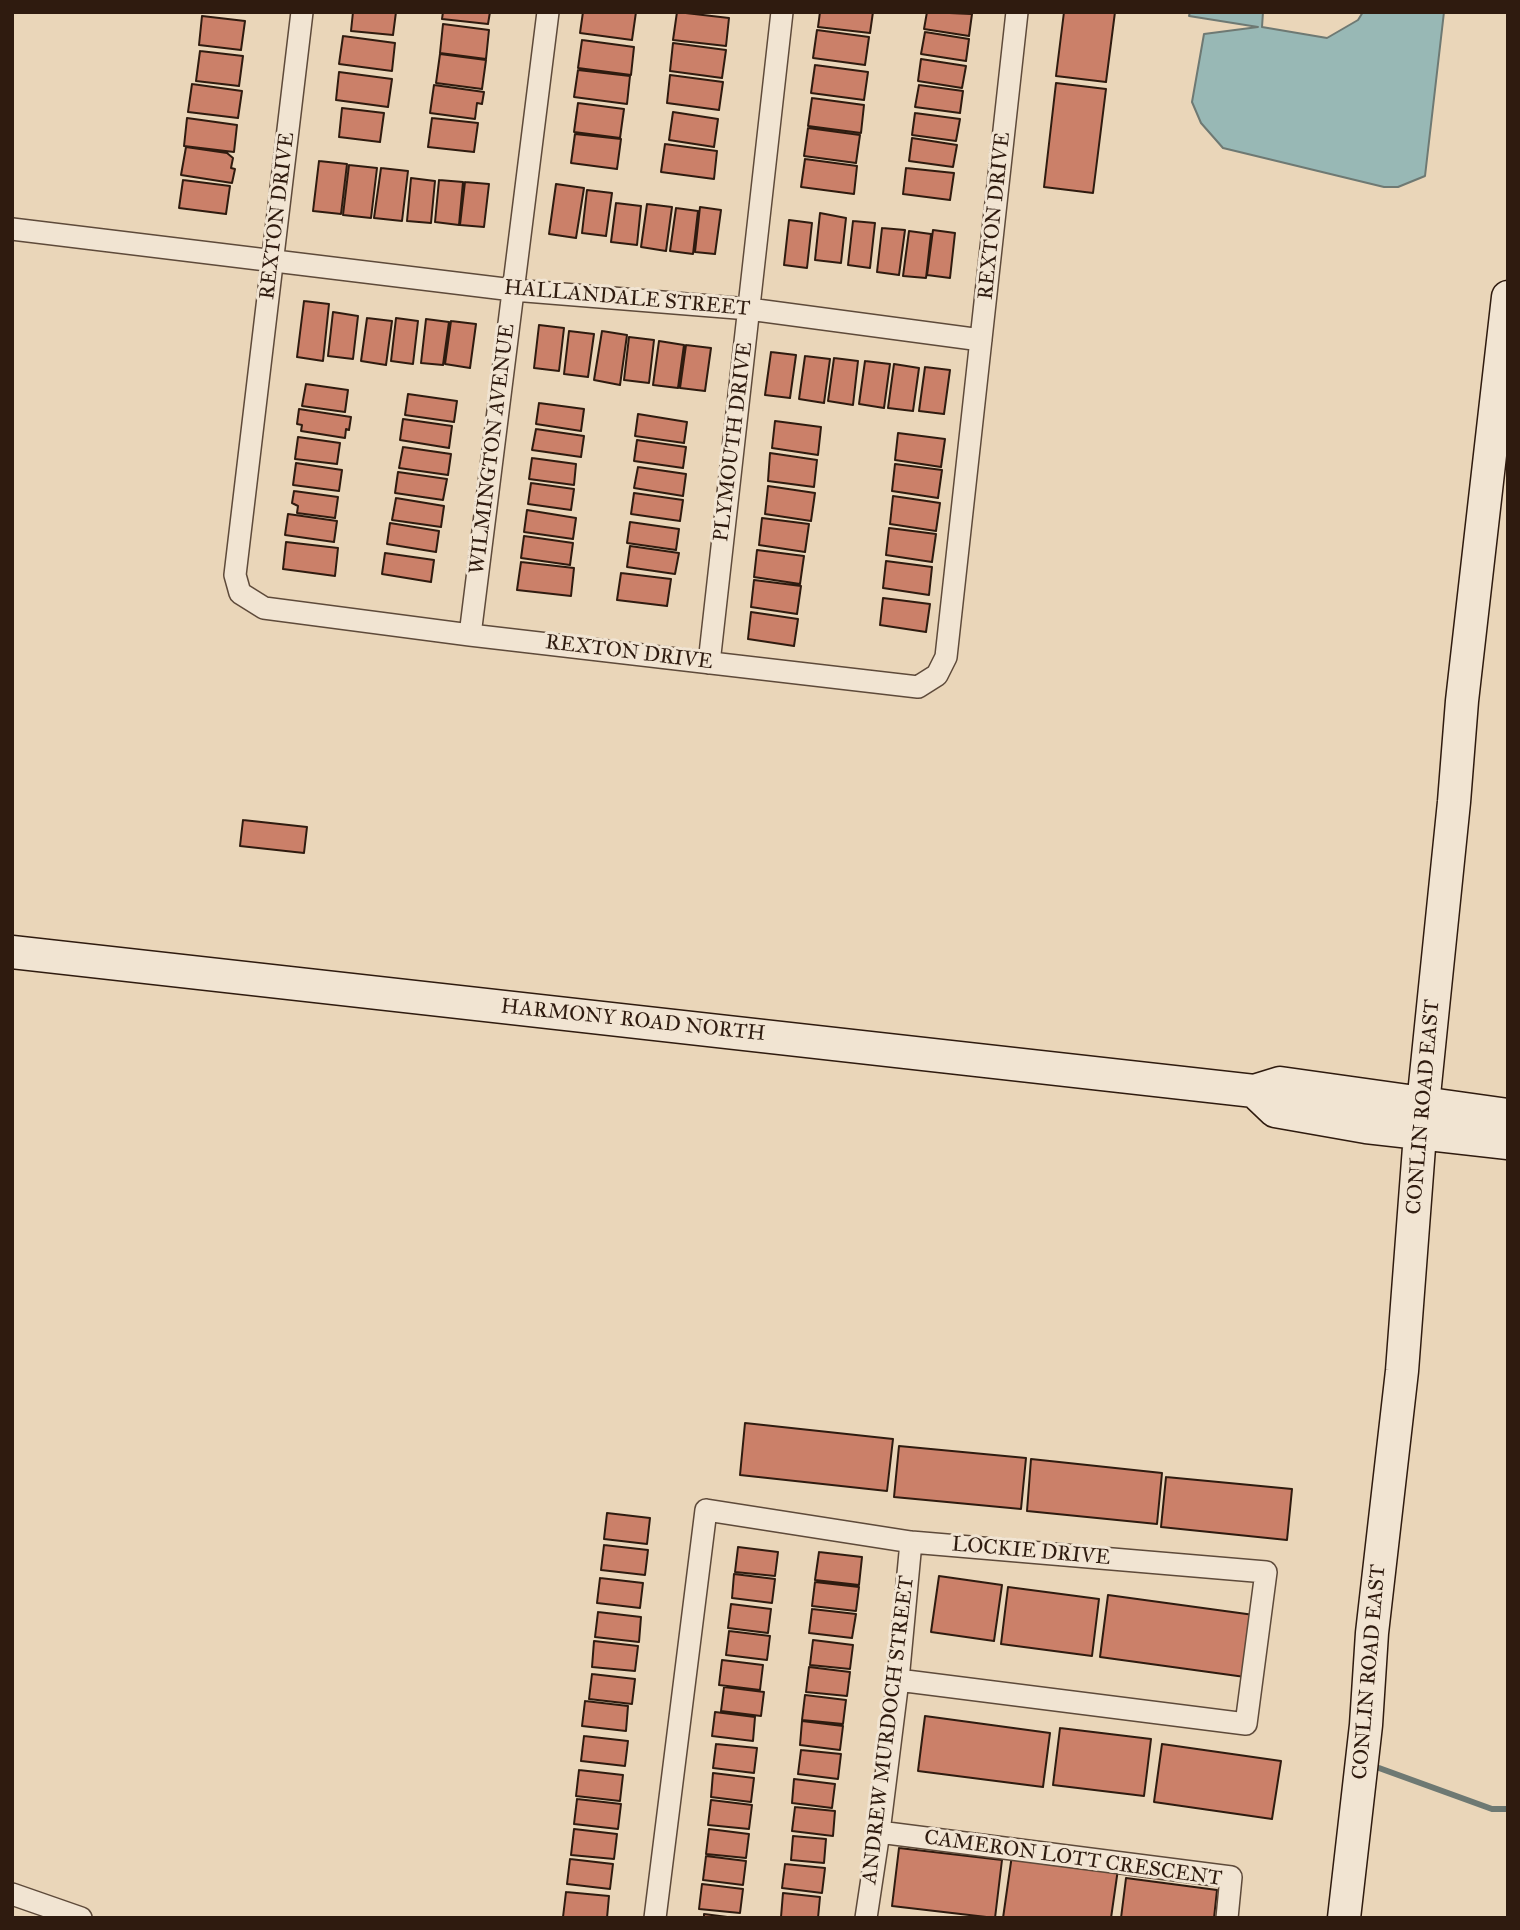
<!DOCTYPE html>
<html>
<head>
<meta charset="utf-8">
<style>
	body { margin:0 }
	#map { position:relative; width:1520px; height:1930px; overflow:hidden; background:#ead6b9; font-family:"IM FELL Great Primer",serif }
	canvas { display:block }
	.frame { position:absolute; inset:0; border:14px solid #2f1b0f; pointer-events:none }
</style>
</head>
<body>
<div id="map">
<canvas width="1520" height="1930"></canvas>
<div class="frame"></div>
</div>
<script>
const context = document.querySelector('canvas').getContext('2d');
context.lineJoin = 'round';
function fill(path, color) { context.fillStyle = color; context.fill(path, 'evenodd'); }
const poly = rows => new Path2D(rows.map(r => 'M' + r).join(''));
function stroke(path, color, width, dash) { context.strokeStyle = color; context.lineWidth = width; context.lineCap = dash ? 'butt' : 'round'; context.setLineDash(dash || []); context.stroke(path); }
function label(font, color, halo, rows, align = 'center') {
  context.font = font + ' "IM FELL Great Primer",serif'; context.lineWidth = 6; context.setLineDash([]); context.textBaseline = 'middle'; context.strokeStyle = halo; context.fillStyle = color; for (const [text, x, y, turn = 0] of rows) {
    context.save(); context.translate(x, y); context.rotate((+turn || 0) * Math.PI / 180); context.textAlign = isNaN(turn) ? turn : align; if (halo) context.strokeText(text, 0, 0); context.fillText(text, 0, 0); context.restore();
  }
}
const water = poly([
	[1190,12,1263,12,1262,27,1327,38,1358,20,1363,12,1444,12,1425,176,1398,187,1384,187,1223,148,1201,123,1192,102,1204,34,1258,27,1189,16,1190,12]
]);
fill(water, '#98b8b5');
stroke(water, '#6e7973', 2);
stroke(poly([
	[1379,1768,1492,1809,1508,1809]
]), '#6e7973', 6);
const building = poly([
	[353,12,396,12,393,35,351,31,353,12],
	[443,12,490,12,488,24,442,19,443,12],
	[583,12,636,12,632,40,580,33,583,12],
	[677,12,729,18,726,46,673,40,677,12],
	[820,12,873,12,870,33,818,27,820,12],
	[927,12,972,14,969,36,924,29,927,12],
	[1064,12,1115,12,1106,82,1056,76,1064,12],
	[202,16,245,21,241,50,199,45,202,16],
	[443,24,489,30,486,59,440,53,443,24],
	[817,30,869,37,865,65,813,58,817,30],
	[925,32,969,39,966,61,921,54,925,32],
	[343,36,395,43,392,71,339,64,343,36],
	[582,40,634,47,631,75,578,68,582,40],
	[673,43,726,50,722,78,670,71,673,43],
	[200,51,243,56,239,86,196,81,200,51],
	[440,54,486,60,482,89,436,83,440,54],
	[921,59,966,66,962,88,918,81,921,59],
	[815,65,868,72,864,100,811,93,815,65],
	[578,70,630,76,627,104,574,97,578,70],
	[339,72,392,79,388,107,336,100,339,72],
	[670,75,723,82,719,110,667,103,670,75],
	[1056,83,1106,89,1093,193,1044,187,1056,83],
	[192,84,242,91,238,118,188,112,192,84],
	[434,85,484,92,482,104,477,103,475,119,430,113,434,85],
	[919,85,963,91,960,113,915,107,919,85],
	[812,98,864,105,861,133,808,126,812,98],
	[578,103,624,109,620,138,574,132,578,103],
	[342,108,384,113,380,142,339,137,342,108],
	[673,112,718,119,714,147,669,140,673,112],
	[915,113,960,119,956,141,912,135,915,113],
	[187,118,237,125,234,152,184,146,187,118],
	[432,118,478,123,474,152,428,147,432,118],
	[808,128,860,135,856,163,804,156,808,128],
	[575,134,621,139,617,169,571,163,575,134],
	[912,138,957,145,953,167,909,161,912,138],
	[665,144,717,151,714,179,661,172,665,144],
	[186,147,227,153,233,158,231,168,235,169,232,183,181,175,186,147],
	[805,159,857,166,854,194,801,187,805,159],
	[319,161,347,164,341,214,313,211,319,161],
	[349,165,377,168,371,218,343,215,349,165],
	[381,168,408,171,402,221,374,218,381,168],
	[906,168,954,173,950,200,903,194,906,168],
	[411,178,435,181,431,223,407,221,411,178],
	[183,180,230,186,226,214,179,208,183,180],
	[439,180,463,182,459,225,435,222,439,180],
	[465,182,489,184,484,227,460,225,465,182],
	[556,184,584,188,576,238,549,234,556,184],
	[587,190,612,193,606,236,582,233,587,190],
	[616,203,641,206,637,245,611,242,616,203],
	[647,204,672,207,666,251,641,247,647,204],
	[700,207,721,210,715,254,695,252,700,207],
	[676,208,698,211,693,254,670,251,676,208],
	[820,213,846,218,841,263,815,260,820,213],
	[789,220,812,223,807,268,784,265,789,220],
	[853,221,875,223,870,268,848,265,853,221],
	[882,228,905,230,899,275,877,272,882,228],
	[933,230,955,233,950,278,927,275,933,230],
	[909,231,931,234,926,278,903,276,909,231],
	[304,301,329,304,323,361,297,357,304,301],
	[333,312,358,316,353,359,328,356,333,312],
	[367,318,392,321,386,365,361,361,367,318],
	[396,318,418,321,413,364,391,361,396,318],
	[426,319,449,322,443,365,421,363,426,319],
	[451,321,476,324,470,368,445,364,451,321],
	[539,325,564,328,559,371,534,368,539,325],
	[569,331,594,334,588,377,564,374,569,331],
	[602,331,627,335,620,385,594,380,602,331],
	[629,337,654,340,649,383,624,380,629,337],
	[659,341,684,345,678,388,653,385,659,341],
	[686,345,711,348,705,391,680,388,686,345],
	[771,352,796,355,790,398,765,395,771,352],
	[805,356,830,359,824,403,799,399,805,356],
	[834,358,858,361,853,405,828,401,834,358],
	[865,361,890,364,884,408,859,404,865,361],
	[894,364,919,368,913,411,888,408,894,364],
	[925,367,950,370,944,414,919,411,925,367],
	[306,384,348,390,345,412,302,406,306,384],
	[408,394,457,401,454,422,405,415,408,394],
	[539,403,584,409,581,431,536,424,539,403],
	[299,409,351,417,349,430,346,429,345,438,301,431,302,425,297,424,299,409],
	[638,414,687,422,684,443,635,436,638,414],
	[403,419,452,426,449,448,400,440,403,419],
	[775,421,821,427,818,455,772,448,775,421],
	[536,429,584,436,581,457,532,450,536,429],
	[898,433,945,439,941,467,895,460,898,433],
	[298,437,340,443,337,464,295,459,298,437],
	[637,440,686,447,683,468,634,461,637,440],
	[403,447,451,454,448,475,399,468,403,447],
	[770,453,817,460,814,487,768,481,770,453],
	[532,458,576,464,574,485,529,479,532,458],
	[296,463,342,470,339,491,293,485,296,463],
	[895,464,942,470,938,498,892,491,895,464],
	[638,467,686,474,683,496,634,488,638,467],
	[398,472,447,479,443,500,395,493,398,472],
	[531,483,574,489,571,510,528,504,531,483],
	[768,486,815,493,811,521,765,514,768,486],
	[294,491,338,497,335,518,297,513,298,506,292,503,294,491],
	[634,493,683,500,680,521,631,514,634,493],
	[893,496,940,503,936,531,890,524,893,496],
	[396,498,444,506,441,527,392,520,396,498],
	[527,510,576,518,573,539,524,532,527,510],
	[288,514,337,521,334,542,285,535,288,514],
	[762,518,809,524,805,552,759,545,762,518],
	[630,522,679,529,676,550,627,543,630,522],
	[390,523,439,531,436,552,387,544,390,523],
	[889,528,936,534,932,562,886,555,889,528],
	[524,536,573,543,570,565,521,558,524,536],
	[286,542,338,548,335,576,283,569,286,542],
	[630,546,679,553,675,574,627,567,630,546],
	[757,550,804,556,800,584,754,577,757,550],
	[385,553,434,560,431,582,382,574,385,553],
	[886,561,932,567,929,595,883,588,886,561],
	[521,562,574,568,571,596,517,590,521,562],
	[621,573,671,579,667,606,617,600,621,573],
	[754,580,801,586,797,614,751,607,754,580],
	[883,598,930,604,926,632,880,625,883,598],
	[751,612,798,619,794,646,748,639,751,612],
	[243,820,307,827,304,853,240,846,243,820],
	[745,1423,893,1439,887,1491,740,1475,745,1423],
	[899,1446,1026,1458,1021,1509,894,1497,899,1446],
	[1031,1459,1162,1473,1157,1524,1027,1511,1031,1459],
	[1166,1477,1292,1489,1287,1540,1161,1527,1166,1477],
	[607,1513,650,1518,647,1544,604,1539,607,1513],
	[604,1545,648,1550,645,1575,601,1570,604,1545],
	[738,1547,778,1552,775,1576,735,1572,738,1547],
	[819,1552,862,1557,859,1585,815,1580,819,1552],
	[734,1574,775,1579,772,1603,732,1598,734,1574],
	[939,1576,1002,1585,994,1641,931,1632,939,1576],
	[600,1578,643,1583,640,1608,597,1603,600,1578],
	[815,1582,859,1587,856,1611,812,1606,815,1582],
	[1008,1587,1099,1599,1092,1656,1001,1644,1008,1587],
	[1108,1595,1254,1615,1245,1677,1100,1657,1108,1595],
	[731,1604,771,1609,768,1633,728,1628,731,1604],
	[812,1609,856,1614,852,1638,809,1633,812,1609],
	[598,1612,641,1617,639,1642,595,1637,598,1612],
	[729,1631,770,1636,767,1660,726,1655,729,1631],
	[813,1640,853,1645,850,1669,810,1665,813,1640],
	[594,1641,638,1646,635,1671,592,1667,594,1641],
	[722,1660,763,1665,760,1690,719,1685,722,1660],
	[809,1667,850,1672,847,1696,806,1692,809,1667],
	[592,1674,635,1679,632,1704,589,1699,592,1674],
	[724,1687,764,1692,761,1716,721,1711,724,1687],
	[805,1695,846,1700,843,1724,802,1720,805,1695],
	[585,1701,628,1706,626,1731,582,1726,585,1701],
	[715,1712,755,1717,753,1741,712,1736,715,1712],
	[925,1716,1050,1733,1043,1787,918,1771,925,1716],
	[802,1721,843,1726,840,1750,800,1745,802,1721],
	[1060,1728,1151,1739,1144,1796,1053,1785,1060,1728],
	[584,1736,628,1741,625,1766,581,1761,584,1736],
	[716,1744,757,1748,754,1773,713,1768,716,1744],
	[1162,1744,1281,1761,1272,1819,1154,1802,1162,1744],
	[801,1750,841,1754,838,1779,798,1774,801,1750],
	[579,1770,623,1775,620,1801,576,1796,579,1770],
	[713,1773,754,1778,751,1802,711,1797,713,1773],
	[794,1779,835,1784,832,1808,792,1803,794,1779],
	[577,1799,621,1804,618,1829,574,1824,577,1799],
	[711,1800,752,1805,749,1829,708,1825,711,1800],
	[795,1807,835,1811,833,1836,792,1831,795,1807],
	[574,1829,617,1834,614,1859,571,1855,574,1829],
	[709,1829,749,1834,746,1858,706,1854,709,1829],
	[793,1836,826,1839,824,1863,791,1860,793,1836],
	[899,1848,1002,1860,995,1918,892,1906,899,1848],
	[1012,1855,1118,1869,1111,1918,1003,1918,1012,1855],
	[706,1856,746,1861,743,1885,703,1880,706,1856],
	[570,1859,613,1864,610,1889,567,1884,570,1859],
	[785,1864,825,1868,822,1893,782,1888,785,1864],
	[1126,1878,1217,1890,1214,1918,1121,1918,1126,1878],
	[702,1884,743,1889,740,1913,699,1909,702,1884],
	[566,1892,609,1896,607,1918,563,1917,566,1892],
	[783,1893,820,1897,818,1918,781,1917,783,1893],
	[704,1914,735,1918,704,1918,704,1914]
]);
fill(building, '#cb8069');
stroke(building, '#2f1b0f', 2);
const street = poly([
	[302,12,235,575,240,593,264,608,470,635,918,687,937,675,946,657,1017,12],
	[12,229,513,290,749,309,981,340],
	[470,635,548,12],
	[709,663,782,12],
	[879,1832,1231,1877,1227,1918],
	[12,1894,81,1918],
	[655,1918,706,1510,911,1542,1266,1572,1246,1724,898,1680],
	[866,1918,879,1832,898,1680,911,1542]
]);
const secondary = poly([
	[12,952,1254,1091,1280,1083,1508,1115],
	[1254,1091,1275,1111,1366,1127,1508,1143],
	[1344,1918,1366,1725,1372,1633,1402,1371,1420,1134,1454,802,1462,701,1508,297]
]);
stroke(street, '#5e4a3a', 24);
stroke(secondary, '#2f1b0f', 35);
stroke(street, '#f1e4d2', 21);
stroke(secondary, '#f1e4d2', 32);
label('21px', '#2f1b0f', '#f1e4d2', [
	["REXTON DRIVE",278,216,-83],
	["REXTON DRIVE",995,216,-84],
	["HALLANDALE STREET",627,299,5],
	["PLYMOUTH DRIVE",734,442,-83],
	["WILMINGTON AVENUE",493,449,-83],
	["REXTON DRIVE",629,653,7],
	["HARMONY ROAD NORTH",633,1021,6],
	["CONLIN ROAD EAST",1424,1107,-85],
	["LOCKIE DRIVE",1031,1552,5],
	["CONLIN ROAD EAST",1370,1672,-85],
	["ANDREW MURDOCH STREET",889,1730,-83],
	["CAMERON LOTT CRESCENT",1073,1859,8]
]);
</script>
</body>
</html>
